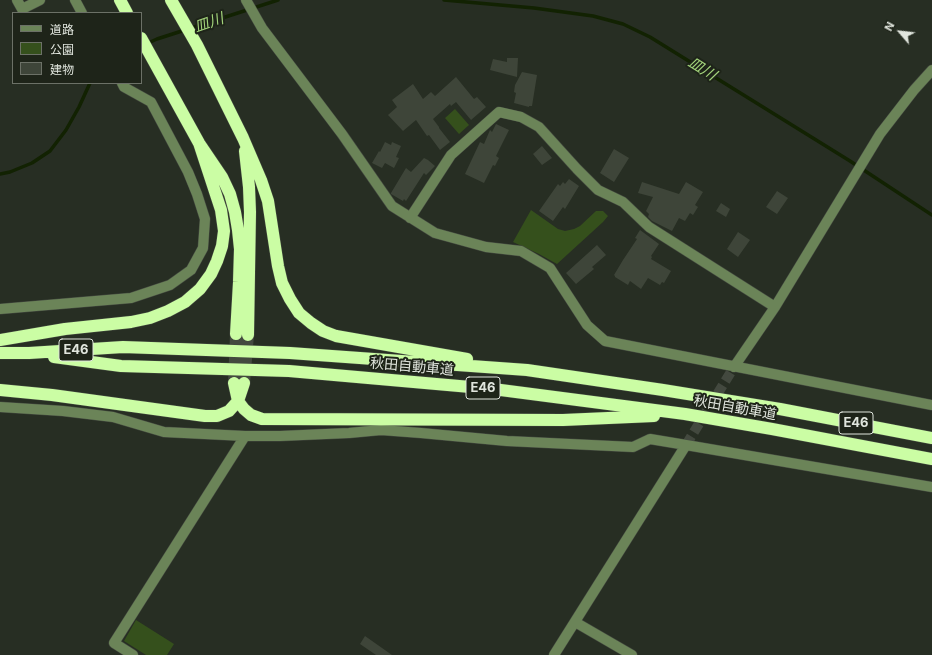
<!DOCTYPE html>
<html>
<head>
<meta charset="utf-8">
<style>
	body { margin:0 }
	#map { position:relative; width:932px; height:655px; overflow:hidden; background:#272e23; font-family:Inter,"Noto Sans JP",sans-serif }
	canvas { display:block }
	.legend { position:absolute; left:12px; top:12px; width:130px; height:72px; box-sizing:border-box; background:#1e2419; border:1px solid #6c7167; margin:0; padding:5px 7px; list-style:none; font-size:12px; color:#e0e5dd }
	.legend li { display:flex; align-items:center; gap:8px; height:20px }
	.legend b { width:20px; border:1px solid #6c7167 }
	.north { position:absolute; left:880px; top:12px; width:40px; height:40px; -webkit-text-stroke:3px #1e2419; paint-order:stroke; rotate:298deg; font-size:11px; font-weight:700; line-height:16px; text-align:center; color:#e0e5dd }
	.north::after { content:''; display:block; margin:auto; width:14px; height:18px; background:#e0e5dd; clip-path:polygon(50% 0,100% 100%,50% 72%,0 100%) }
</style>
</head>
<body>
<div id="map">
<canvas width="932" height="655"></canvas>
<ul class="legend">
<li><b style="height:5px;background:#6b8458"></b>道路</li>
<li><b style="height:11px;background:#35501c"></b>公園</li>
<li><b style="height:11px;background:#3e4539"></b>建物</li>
</ul>
<div class="north">N</div>
</div>
<script>
const context = document.querySelector('canvas').getContext('2d');
context.lineJoin = 'round';
function fill(path, color) { context.fillStyle = color; context.fill(path, 'evenodd'); }
const poly = rows => new Path2D(rows.map(r => 'M' + r).join(''));
function stroke(path, color, width, dash) { context.strokeStyle = color; context.lineWidth = width; context.lineCap = dash ? 'butt' : 'round'; context.setLineDash(dash || []); context.stroke(path); }
function label(font, color, halo, rows, align = 'center') {
  context.font = font + ' Inter,"Noto Sans JP",sans-serif'; context.lineWidth = 4; context.setLineDash([]); context.textBaseline = 'middle'; context.strokeStyle = halo; context.fillStyle = color; for (const [text, x, y, turn = 0] of rows) {
    context.save(); context.translate(x, y); context.rotate((+turn || 0) * Math.PI / 180); context.textAlign = isNaN(turn) ? turn : align; if (halo) context.strokeText(text, 0, 0); context.fillText(text, 0, 0); context.restore();
  }
}
fill(poly([
	[455,109,469,125,459,134,445,118],
	[531,210,558,229,565,231,574,229,580,226,596,211,603,211,608,216,603,222,557,264,539,254,513,242],
	[136,620,174,644,167,655,146,655,124,641]
]), '#35501c');
stroke(poly([
	[444,0,534,8,593,16,623,24,650,37,850,161,932,215],
	[146,44,157,39,278,0],
	[0,174,10,172,32,163,50,151,66,130,79,107,90,83]
]), '#122202', 3.5);
fill(poly([
	[507,58,518,58,517,77,490,70,493,59,507,62],
	[522,72,537,75,532,106,529,106,529,107,514,103,516,93,514,92,515,85],
	[456,77,474,99,477,97,486,107,471,120,456,102,451,106,450,104,433,119,439,127,439,128,450,142,440,150,429,135,427,136,416,120,403,131,388,115,397,107,392,100,413,84,423,99,431,92,435,96],
	[496,124,509,130,496,156,499,158,495,166,493,165,484,183,465,174,480,142,484,144,490,130,492,132],
	[385,142,391,145,392,142,401,146,396,157,399,158,394,168,385,163,382,168,372,163,379,151,380,152],
	[542,146,552,158,542,165,533,154],
	[614,149,629,158,614,182,600,173],
	[424,158,428,160,435,166,426,175,424,173,406,201,404,199,403,201,391,194,391,193,406,168,411,172],
	[569,179,579,186,565,209,563,207,553,221,539,211,558,184,560,186,563,182,565,184],
	[642,182,679,194,686,182,703,192,695,205,698,207,693,215,690,213,685,221,679,218,672,231,652,221,648,217,649,214,646,211,653,197,638,193],
	[777,191,788,198,777,214,766,207],
	[721,203,730,209,726,217,716,211],
	[640,230,659,244,651,256,652,257,651,259,671,271,664,283,662,282,660,285,648,278,641,289,630,281,628,285,615,277,615,276,614,275,623,260,637,239,635,238],
	[738,232,750,240,738,257,727,249],
	[597,245,606,255,592,267,594,269,576,284,566,273],
	[365,636,392,655,376,655,360,644]
]), '#3e4539');
stroke(poly([
	[686,445,734,367]
]), '#43493f', 10, [10, 5]);
stroke(poly([
	[234,383,236,334],
	[244,383,248,335]
]), '#43493f', 12, [12, 6]);
const minor = poly([
	[17,0,22,9,40,0],
	[75,0,82,13],
	[246,0,262,28,342,134,392,206,435,233,486,247,521,251,550,268,587,325,605,341,932,405],
	[410,218,451,155,499,112,521,117,539,127,577,169,598,190,623,202,649,227,775,307],
	[0,309,131,298,170,285,191,270,203,248,205,219,197,194,188,172,151,102,124,87,122,83],
	[734,367,775,307,880,134,914,90,932,70],
	[0,407,63,411,113,417,164,432,245,436,280,436,349,433,381,430,421,433,507,441,633,447,650,439,686,445,932,487],
	[575,622,632,655],
	[133,655,114,643,245,436],
	[554,655,686,445]
]);
const highway = poly([
	[120,0,127,13],
	[171,0,197,45,243,138,261,180,268,201,278,266,282,283,290,299,299,313,311,323,323,331,336,336,467,359],
	[141,38,199,143,222,177,230,194,235,212,238,230,240,249,239,282,236,334],
	[245,151,249,187,250,212,248,335],
	[0,340,65,329,131,322,150,318,168,311,185,302,200,289,211,274,217,261,222,246,224,231,221,210,199,143],
	[0,353,29,353,123,347,290,353,527,370,663,390,780,409,932,438],
	[54,357,121,366,289,371,493,389,685,414,772,429,932,459],
	[234,383,238,401,244,409,251,415,262,419,563,420,654,416],
	[0,390,52,395,205,416,217,416,229,411,238,401,244,383]
]);
stroke(minor, '#454b41', 11);
stroke(highway, '#454b41', 13);
stroke(minor, '#6b8458', 10);
stroke(highway, '#cbfda4', 12);
for (const [x, y, w] of [
	[76,350,34],
	[483,388,34],
	[856,423,34]
]) { const box = new Path2D(); box.roundRect(x - w / 2, y - 11, w, 22, 3); context.fillStyle = '#1e2419'; context.fill(box); stroke(box, '#e0e5dd', 1); }
label('bold 13px', '#e0e5dd', null, [
	["E46",76,350],
	["E46",483,388],
	["E46",856,423]
]);
label('14px', '#e0e5dd', '#1e2419', [
	["秋田自動車道",412,367,5],
	["秋田自動車道",735,408,10]
]);
label('italic 15px', '#a3d47b', '#1e2419', [
	["皿川",209,23,-19],
	["皿川",702,69,32]
]);
</script>
</body>
</html>
